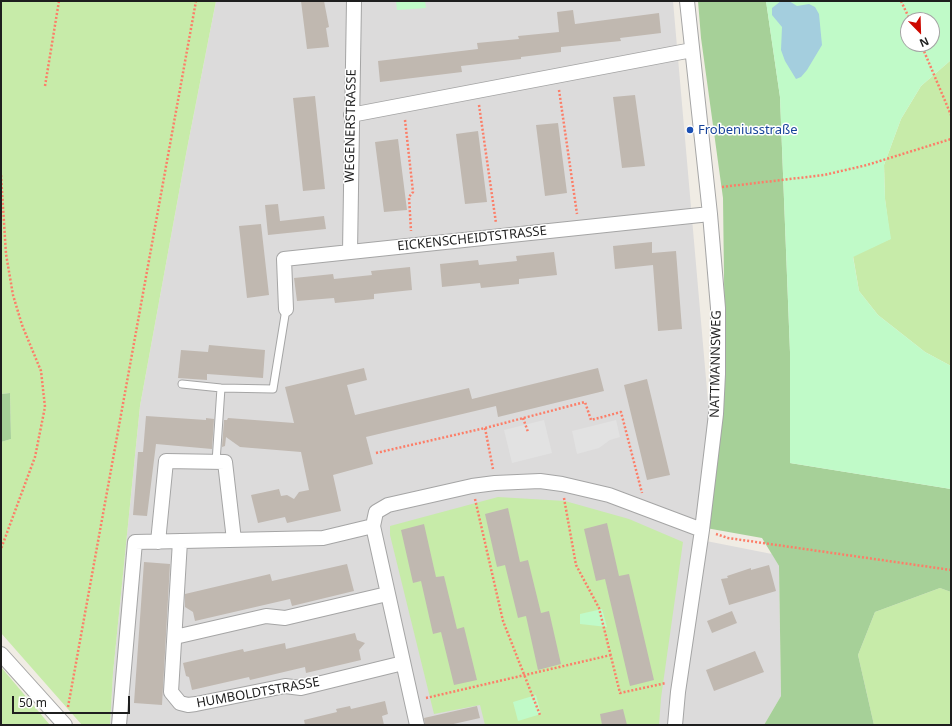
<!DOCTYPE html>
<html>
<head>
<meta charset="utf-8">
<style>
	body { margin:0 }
	#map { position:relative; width:952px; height:726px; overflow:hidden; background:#f0ece4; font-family:"Noto Sans",sans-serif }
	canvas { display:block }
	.frame { position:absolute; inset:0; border:2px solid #1e1e1e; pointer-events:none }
	.north { position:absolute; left:900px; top:12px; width:40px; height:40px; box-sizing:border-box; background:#fff; border:1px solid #a5a5a5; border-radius:50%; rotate:157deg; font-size:11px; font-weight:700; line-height:16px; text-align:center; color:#1e1e1e }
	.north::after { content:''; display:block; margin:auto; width:14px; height:18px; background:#cd0900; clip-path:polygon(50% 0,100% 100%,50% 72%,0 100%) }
	.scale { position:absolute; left:12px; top:696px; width:118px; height:18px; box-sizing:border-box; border:2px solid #1e1e1e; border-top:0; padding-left:5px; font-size:12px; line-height:14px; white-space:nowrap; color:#1e1e1e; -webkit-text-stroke:3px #fff; paint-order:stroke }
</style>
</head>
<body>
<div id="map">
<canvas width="952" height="726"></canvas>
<div class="frame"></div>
<div class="north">N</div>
<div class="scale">50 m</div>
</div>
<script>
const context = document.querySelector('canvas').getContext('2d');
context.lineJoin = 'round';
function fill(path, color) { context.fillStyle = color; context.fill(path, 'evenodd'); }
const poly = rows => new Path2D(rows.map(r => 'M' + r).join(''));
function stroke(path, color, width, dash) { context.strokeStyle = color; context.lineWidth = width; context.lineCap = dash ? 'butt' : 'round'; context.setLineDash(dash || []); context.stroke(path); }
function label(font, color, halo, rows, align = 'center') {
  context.font = font + ' "Noto Sans",sans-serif'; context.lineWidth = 3; context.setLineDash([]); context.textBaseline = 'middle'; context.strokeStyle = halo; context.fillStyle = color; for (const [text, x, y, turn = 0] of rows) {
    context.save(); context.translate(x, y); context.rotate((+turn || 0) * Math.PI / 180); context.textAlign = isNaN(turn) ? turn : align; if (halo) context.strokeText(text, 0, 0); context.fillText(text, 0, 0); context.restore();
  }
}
fill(poly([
	[216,1,673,1,709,413,696,539,772,554,779,566,781,696,764,725,110,725,113,673,140,406,186,154]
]), '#dcdbdb');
fill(poly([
	[1,1,216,1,186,154,140,406,113,673,110,725,82,725,1,633,1,442,11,439,10,393,1,394],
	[951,60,951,366,925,352,878,315,859,291,853,256,890,239,885,199,884,165,901,119,921,86],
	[498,497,565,501,629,519,683,542,661,698,659,725,485,725,480,705,434,714,390,535,390,526],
	[940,588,951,592,951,725,874,725,858,655,875,612],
	[1,667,50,725,1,725]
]), '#c7eba9');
fill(poly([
	[698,1,766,1,780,97,790,352,790,463,951,489,951,592,940,588,875,612,858,655,874,725,764,725,781,696,779,566,762,538,706,528,725,356,723,198,701,38],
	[10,393,11,439,1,442,1,394]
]), '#a6d098');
fill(poly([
	[396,1,425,1,426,8,397,10],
	[766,1,951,1,951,60,921,86,901,119,884,165,885,199,891,239,853,257,859,291,878,315,925,352,951,366,951,489,790,463,790,352,780,97],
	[908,20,932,20,932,44,908,44],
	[602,609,607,627,580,624,580,614],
	[536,695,541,714,518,721,513,702]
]), '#c0fac8');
fill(poly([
	[544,420,552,453,512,463,504,430],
	[616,420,620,437,610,440,599,448,577,454,572,431]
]), '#e2e2e2');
fill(poly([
	[781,1,789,1,797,6,809,4,815,7,819,14,822,45,807,70,801,77,796,79,785,61,781,50,782,27,772,15,772,8]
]), '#a4cede');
fill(poly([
	[301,1,324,1,329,27,326,28,329,47,307,49],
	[573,10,575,24,659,13,661,33,620,38,621,41,561,47,561,52,521,57,521,59,461,66,462,72,380,82,378,61,478,49,477,43,519,39,518,36,559,32,557,12],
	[635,95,645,166,622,168,613,97],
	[315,96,325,189,303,191,293,98],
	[558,123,567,193,545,196,536,125],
	[478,131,487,202,465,204,456,134],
	[398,139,407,210,384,212,375,142],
	[278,204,280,221,324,216,326,229,268,235,265,205],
	[261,224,269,295,247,298,239,226],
	[652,242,652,253,676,251,682,329,658,331,653,265,615,269,613,246],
	[554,252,557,275,519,279,519,284,481,288,480,283,442,287,440,264,478,260,479,265,517,261,516,256],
	[410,267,412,290,374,294,374,299,335,303,334,298,297,301,294,278,333,274,334,279,372,275,371,271],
	[209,345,265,350,263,378,207,374,207,380,178,378,181,350,208,352],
	[364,368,367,380,347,385,355,415,469,388,472,399,598,368,604,391,498,417,496,406,366,437,373,464,333,475,341,511,287,523,285,517,258,523,251,495,279,489,281,496,287,495,294,499,299,492,309,490,301,452,240,447,226,437,225,446,222,447,224,420,227,420,228,418,294,423,285,387],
	[647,379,670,475,647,480,624,385],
	[146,416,206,420,206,418,214,419,212,449,156,444,147,516,133,515,138,452,143,452],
	[508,508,520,562,528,560,541,613,549,611,561,664,538,670,526,616,518,618,505,565,497,567,485,514],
	[607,523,619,576,629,574,654,680,630,686,605,579,596,581,584,529],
	[424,524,436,577,444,576,457,629,464,627,477,680,454,685,441,632,433,634,421,581,413,583,401,530],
	[144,562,170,564,162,705,134,703],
	[347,564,354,591,292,606,290,599,195,621,193,612,185,607,185,594,270,574,272,581],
	[769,565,776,591,729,605,721,579,728,578,727,576,751,568,751,570],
	[732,611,737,623,712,633,707,621],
	[355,633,357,640,365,643,359,650,361,660,306,673,305,667,250,680,249,677,192,690,189,677,186,676,183,663,243,649,244,652,285,643,286,649],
	[755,651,764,672,714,691,706,670],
	[385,701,388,714,382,716,384,725,305,725,304,720,337,712,336,709,350,706,351,709],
	[477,706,480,718,449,725,425,725,424,718],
	[623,709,627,725,602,725,600,714]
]), '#c0b8b0');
const service = poly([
	[182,384,221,388,273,389,286,309],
	[216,462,221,388]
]);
const minor = poly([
	[351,115,692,50],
	[350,252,354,1],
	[286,309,284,259,710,214],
	[180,541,171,692,180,703,188,705,196,704,285,686,301,688,403,663],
	[158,542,166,461,225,462,234,540],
	[175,637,266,616,285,618,387,594],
	[1,654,65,725],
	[119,725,135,542,323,538,373,526],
	[417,725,373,526,376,512,388,505,472,486,495,483,540,481,562,484,609,495,702,530],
	[675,725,678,692,702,530,716,414,718,374,718,308,710,214,687,1]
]);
stroke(service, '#a5a5a5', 9);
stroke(minor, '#a5a5a5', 16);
stroke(poly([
	[901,1,910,20],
	[921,44,951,115],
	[45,86,59,1],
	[559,90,577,214],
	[479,105,496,223],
	[405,120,413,192,409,197,411,231],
	[1,175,6,254,13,295,22,325,41,371,45,407,35,457,1,549],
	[722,187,824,175,867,165,951,139],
	[523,418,528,432],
	[485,428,493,469],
	[376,453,485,428,585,402,591,420,621,412,642,493],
	[564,498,576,565,599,608,620,693,666,683],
	[475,499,503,621,540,715],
	[716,534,728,538,951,570],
	[426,698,611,655],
	[68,707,196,1]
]), '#fc7e68', 2.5, [2, 2]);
stroke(service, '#fff', 7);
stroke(minor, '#fff', 14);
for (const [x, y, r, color] of [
	[690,130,4,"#1a4fb4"]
]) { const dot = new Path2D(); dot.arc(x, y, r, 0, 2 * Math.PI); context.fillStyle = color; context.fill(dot); stroke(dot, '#fff', 1.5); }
label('13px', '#1e1e1e', '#fff', [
	["WEGENERSTRASSE",351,126,-89],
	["EICKENSCHEIDTSTRASSE",472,239,-6],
	["NATTMANNSWEG",716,364,-89],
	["HUMBOLDTSTRASSE",258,693,-10]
]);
label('13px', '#164399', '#fff', [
	["Frobeniusstraße",698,130]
], 'left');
</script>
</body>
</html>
